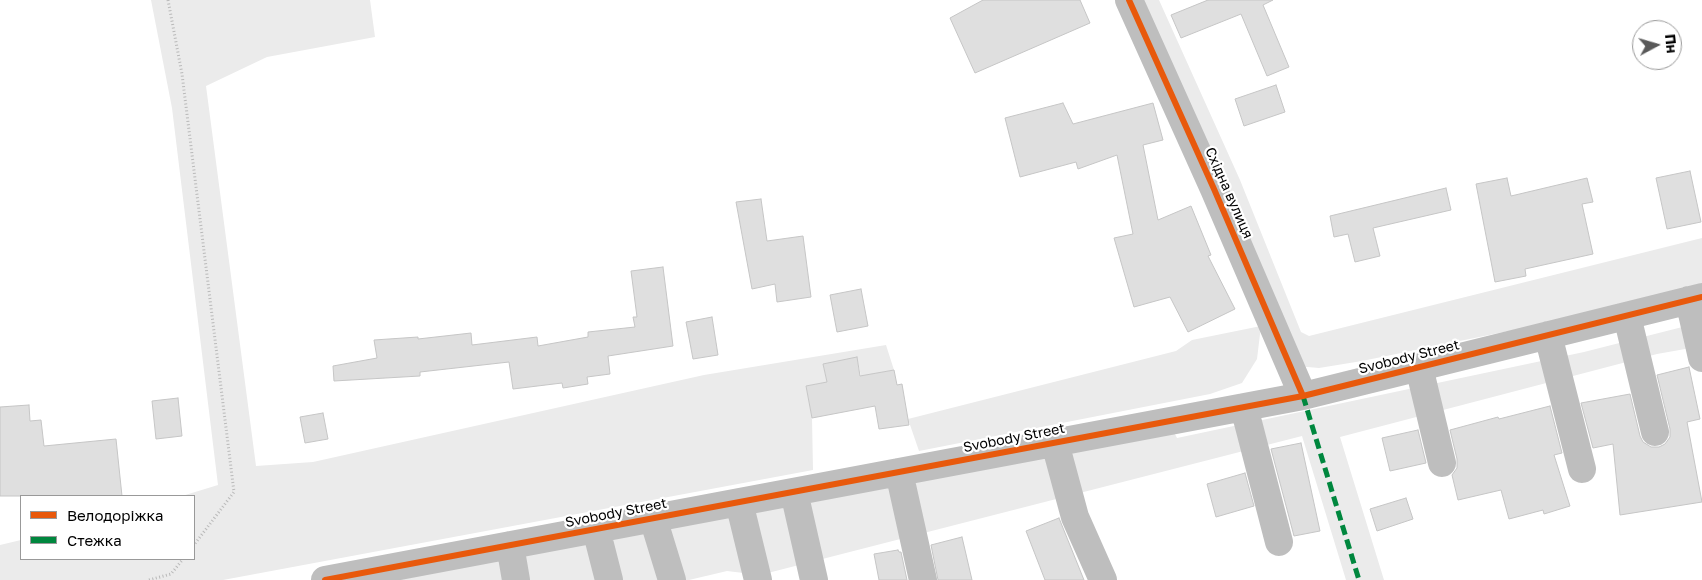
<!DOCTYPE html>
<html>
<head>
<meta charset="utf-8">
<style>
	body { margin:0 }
	#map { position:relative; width:1702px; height:580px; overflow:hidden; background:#fff; font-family:"Golos Text",sans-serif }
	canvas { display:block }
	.legend { position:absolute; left:20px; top:495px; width:175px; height:65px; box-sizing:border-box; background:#fff; border:1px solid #999; margin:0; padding:6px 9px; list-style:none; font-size:15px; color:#000 }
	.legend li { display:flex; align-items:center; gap:10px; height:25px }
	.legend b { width:25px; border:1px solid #999 }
	.north { position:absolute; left:1632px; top:20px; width:50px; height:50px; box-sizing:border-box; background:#fff; border:1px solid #999; border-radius:50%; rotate:84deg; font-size:14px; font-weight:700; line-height:20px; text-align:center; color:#000 }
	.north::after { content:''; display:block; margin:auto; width:18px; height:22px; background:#595959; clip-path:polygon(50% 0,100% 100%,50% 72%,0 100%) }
</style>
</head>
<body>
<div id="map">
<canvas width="1702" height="580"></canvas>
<ul class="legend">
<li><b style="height:6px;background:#e8590c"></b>Велодоріжка</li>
<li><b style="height:6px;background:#00873e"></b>Стежка</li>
</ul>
<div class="north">Пн</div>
</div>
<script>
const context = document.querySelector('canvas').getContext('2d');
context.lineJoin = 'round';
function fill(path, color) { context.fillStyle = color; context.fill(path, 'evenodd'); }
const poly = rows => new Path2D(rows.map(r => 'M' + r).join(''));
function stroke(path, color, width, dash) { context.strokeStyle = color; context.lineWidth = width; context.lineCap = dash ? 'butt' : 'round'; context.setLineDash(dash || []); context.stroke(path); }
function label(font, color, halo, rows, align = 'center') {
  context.font = font + ' "Golos Text",sans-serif'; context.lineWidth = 4.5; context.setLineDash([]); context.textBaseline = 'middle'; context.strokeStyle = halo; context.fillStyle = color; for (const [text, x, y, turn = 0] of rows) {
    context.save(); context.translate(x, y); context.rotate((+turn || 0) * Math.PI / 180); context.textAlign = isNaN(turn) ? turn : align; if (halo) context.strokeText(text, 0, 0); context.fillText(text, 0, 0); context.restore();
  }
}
fill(poly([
	[151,0,370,0,375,37,267,57,206,86,256,466,313,462,704,375,886,345,894,370,861,376,857,358,823,365,827,382,806,386,812,418,813,470,223,580,0,580,0,545,21,540,21,559,194,559,194,496,182,496,218,485,172,108],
	[1143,0,1159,0,1240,180,1301,332,1309,336,1702,238,1702,285,1538,325,1362,361,1319,368,1296,366],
	[1702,322,1702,346,1657,354,1340,437,1384,580,1346,580,1302,436,760,575,727,571,689,580,377,580,1174,432,1177,438,1584,352],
	[1261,326,1257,359,1242,383,1210,394,919,451,908,419,1176,351,1192,340]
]), '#ebebeb');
const building = poly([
	[983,0,1080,0,1090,23,975,73,950,18,983,0],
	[1208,0,1273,0,1263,5,1289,67,1267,76,1241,14,1181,38,1171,15,1208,0],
	[1276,85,1285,112,1244,126,1235,99,1276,85],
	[1063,103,1073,124,1153,103,1163,140,1143,145,1158,220,1191,206,1211,255,1208,256,1235,309,1188,332,1170,297,1134,307,1114,238,1133,234,1117,155,1078,169,1076,162,1020,177,1005,118,1063,103],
	[1690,171,1701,222,1667,229,1656,178,1690,171],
	[1507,178,1511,196,1587,178,1593,202,1582,204,1593,254,1525,269,1526,276,1495,282,1476,184,1507,178],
	[1446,188,1451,210,1373,228,1380,256,1355,262,1348,234,1334,237,1330,216,1446,188],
	[761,199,767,241,803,236,811,297,777,302,775,284,752,289,736,202,761,199],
	[663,267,673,346,608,356,610,374,587,377,588,384,563,388,562,383,513,389,509,362,420,372,420,376,334,381,333,366,377,358,374,340,418,337,418,339,471,333,472,345,537,337,538,346,588,337,588,332,635,327,633,317,637,317,631,271,663,267],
	[861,289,868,326,837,332,830,295,861,289],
	[712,317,718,355,693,359,686,322,712,317],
	[857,357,860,376,894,370,897,385,902,384,909,425,879,429,875,406,812,418,806,386,827,382,823,364,857,357],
	[1689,367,1700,419,1687,422,1702,502,1620,515,1613,444,1593,448,1581,403,1630,394,1640,436,1643,442,1651,447,1659,447,1665,444,1670,437,1670,429,1657,375,1689,367],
	[178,398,182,436,156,439,152,401,178,398],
	[29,405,30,421,41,420,44,446,116,439,122,496,0,496,0,407,29,405],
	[1550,406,1562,453,1554,455,1570,506,1544,514,1543,510,1509,519,1501,490,1458,500,1452,475,1457,468,1457,459,1450,430,1498,417,1499,419,1550,406],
	[323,413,328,439,305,443,300,417,323,413],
	[1418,430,1426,463,1390,471,1382,438,1418,430],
	[1301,443,1320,531,1294,536,1271,449,1301,443],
	[1245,473,1254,506,1216,517,1207,484,1245,473],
	[1406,498,1413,519,1377,531,1370,509,1406,498],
	[1059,518,1061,523,1084,580,1045,580,1026,531,1059,518],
	[962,537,972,580,938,580,931,545,962,537],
	[898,550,899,552,901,552,907,580,879,580,874,554,898,550]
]);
fill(building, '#dfdfdf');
stroke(building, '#c6c6c6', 1);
stroke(poly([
	[168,0,182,74,234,492,194,545],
	[149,580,171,574,183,559]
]), '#b9b9b9', 3, [1, 2.5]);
stroke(poly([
	[1129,0,1214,189,1303,396],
	[1689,300,1702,358],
	[1627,316,1655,432],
	[1548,335,1582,469],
	[1419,367,1442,463],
	[1244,407,1279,542],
	[1055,443,1075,517,1103,580],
	[899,472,923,580],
	[794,492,814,580],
	[739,502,758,580],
	[653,518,672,580],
	[596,529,609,580],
	[510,545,516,580],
	[325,580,1303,396,1702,297]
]), '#bebebe', 28);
stroke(poly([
	[1303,396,1359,580]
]), '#00873e', 5, [10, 5]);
stroke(poly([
	[1129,0,1214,189,1303,396],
	[325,580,1303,396,1702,297]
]), '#e8590c', 6);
label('14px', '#000', '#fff', [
	["Східна вулиця",1229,193,66],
	["Svobody Street",1409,357,-14],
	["Svobody Street",1014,438,-11],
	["Svobody Street",616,513,-11]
]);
</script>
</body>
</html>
